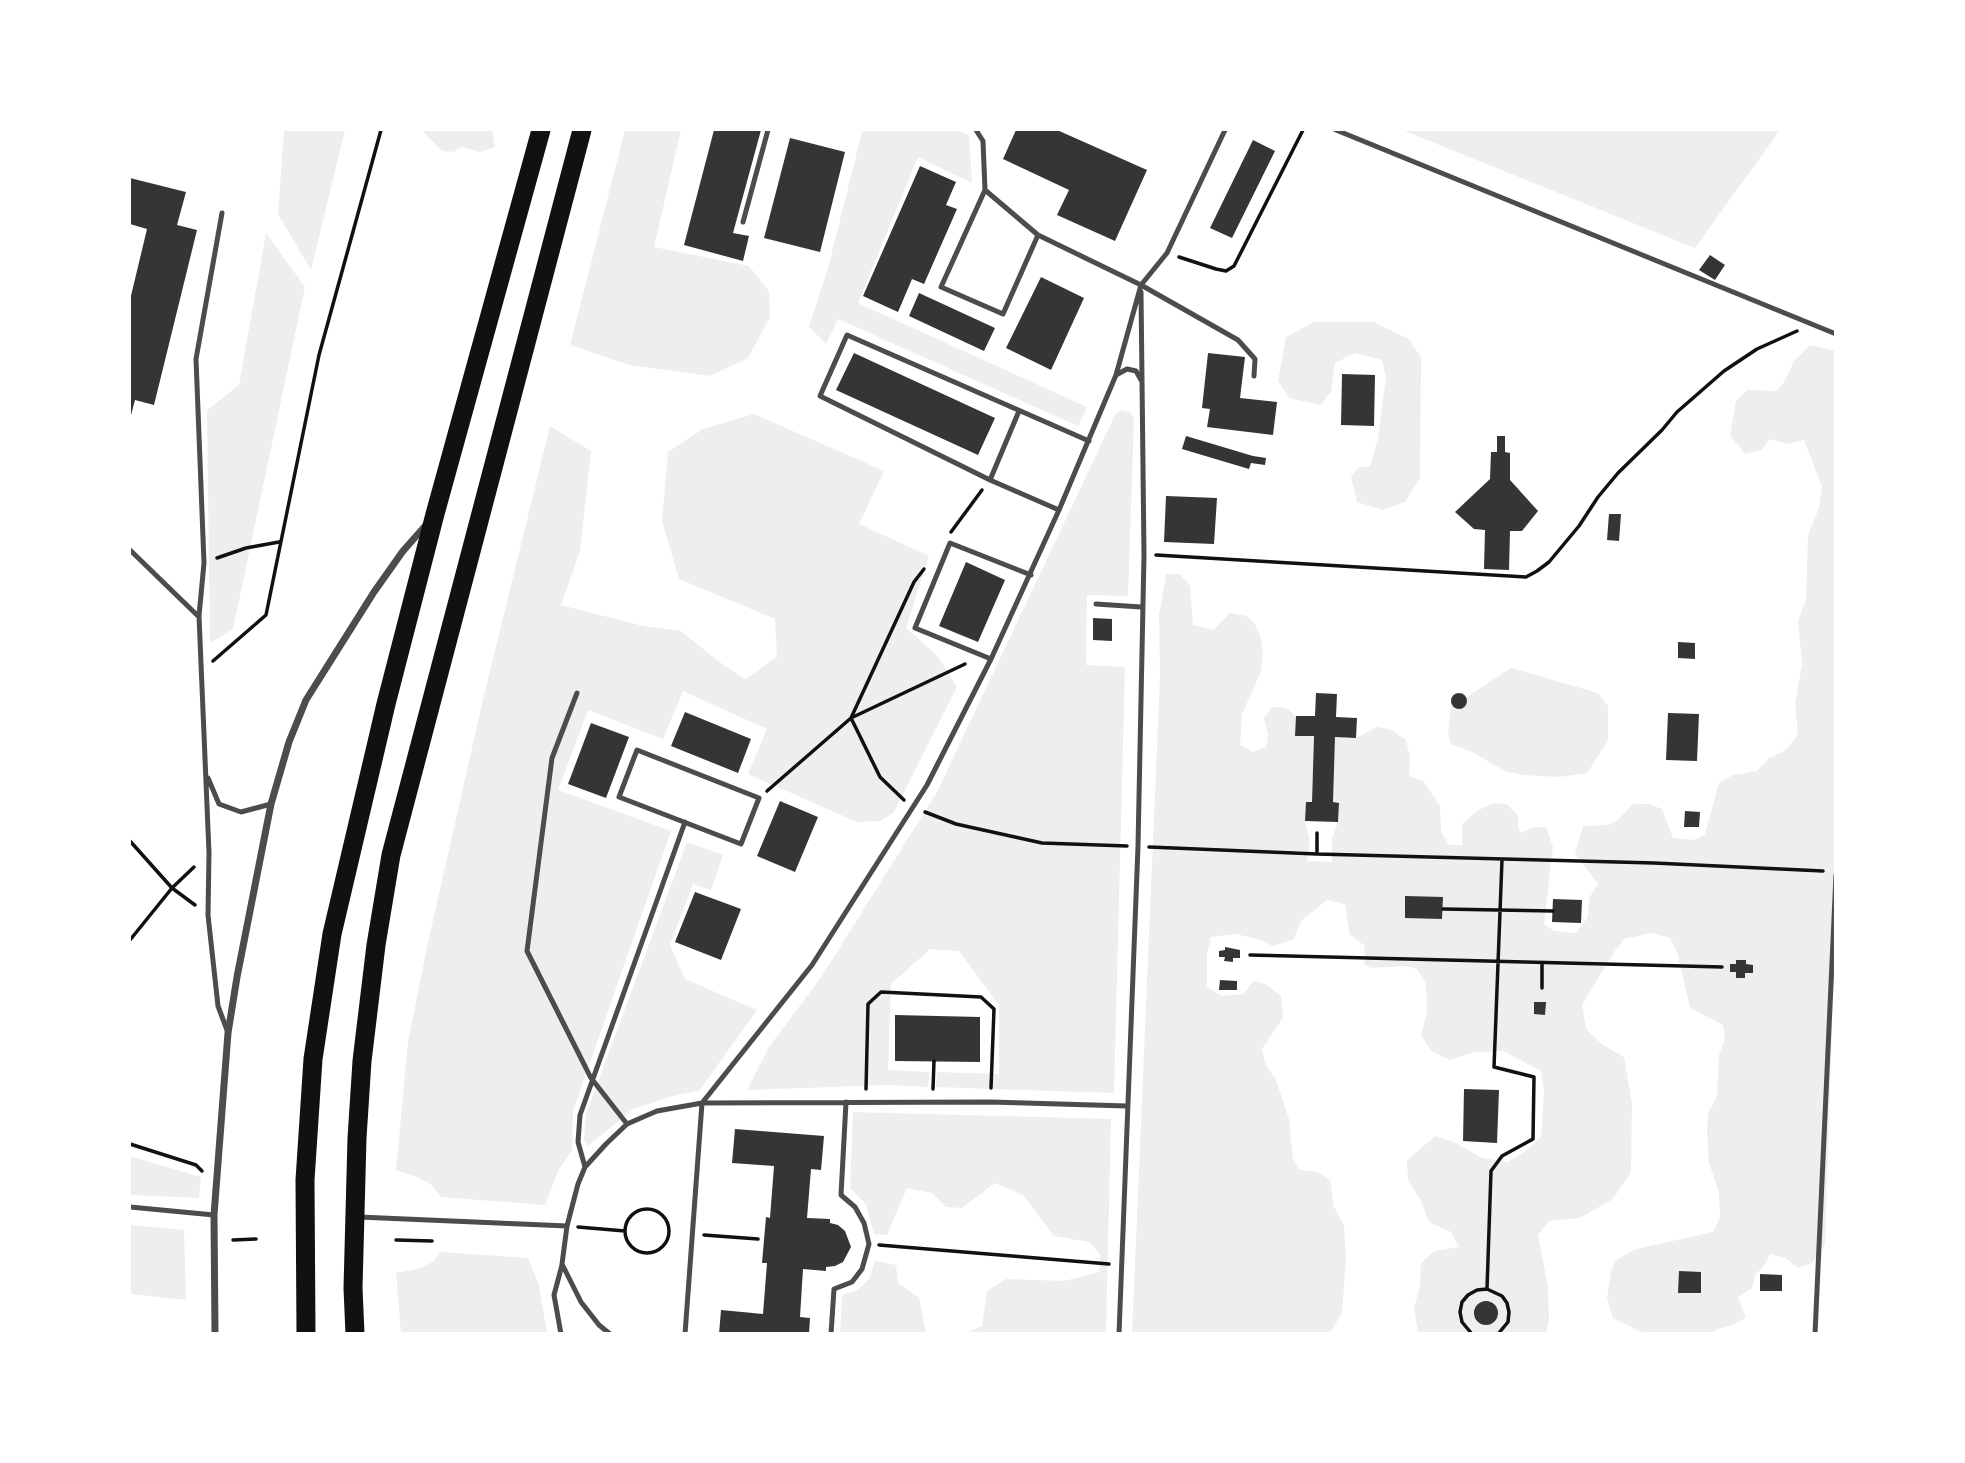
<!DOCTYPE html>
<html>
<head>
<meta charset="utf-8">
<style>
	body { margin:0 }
	#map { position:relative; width:1965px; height:1463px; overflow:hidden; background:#fff; font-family:Helvetica,sans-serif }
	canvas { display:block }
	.frame { position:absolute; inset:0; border:131px solid #fff; pointer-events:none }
</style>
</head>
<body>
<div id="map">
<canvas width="1965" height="1463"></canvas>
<div class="frame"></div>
</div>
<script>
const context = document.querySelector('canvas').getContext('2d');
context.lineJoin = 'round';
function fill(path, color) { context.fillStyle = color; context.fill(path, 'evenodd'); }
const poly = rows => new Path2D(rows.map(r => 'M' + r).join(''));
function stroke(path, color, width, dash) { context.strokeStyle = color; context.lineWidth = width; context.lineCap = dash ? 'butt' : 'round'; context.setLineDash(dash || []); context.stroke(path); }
fill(poly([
	[284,130,345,130,311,270,278,214],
	[422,130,492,130,495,147,480,152,462,147,453,152,442,151],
	[625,130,681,130,654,247,749,266,769,291,770,317,748,358,710,376,629,365,570,345],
	[860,130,955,130,969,135,972,183,918,157,858,303,1087,407,1078,426,838,319,826,344,809,327,828,268,862,132],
	[1402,130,1780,130,1695,248],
	[266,233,305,287,233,629,210,643,207,410,239,385],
	[1314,322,1373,322,1409,339,1421,358,1420,478,1405,502,1383,510,1357,502,1351,476,1358,468,1370,466,1378,438,1386,377,1382,360,1355,353,1335,363,1331,392,1320,405,1289,398,1278,381,1286,337],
	[1810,345,1835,351,1836,898,1825,1245,1812,1263,1798,1268,1785,1258,1770,1254,1764,1266,1755,1275,1752,1288,1738,1297,1746,1318,1732,1325,1715,1330,1713,1333,1643,1333,1613,1318,1607,1298,1611,1271,1616,1260,1636,1249,1713,1232,1720,1217,1719,1192,1709,1163,1707,1133,1708,1113,1717,1097,1719,1055,1725,1039,1723,1025,1690,1008,1677,952,1670,938,1651,933,1624,939,1614,952,1582,1005,1586,1029,1603,1045,1624,1057,1632,1104,1631,1172,1613,1199,1580,1218,1549,1221,1538,1235,1548,1287,1549,1320,1546,1333,1418,1333,1414,1309,1420,1285,1421,1263,1434,1251,1459,1247,1451,1232,1429,1222,1420,1199,1408,1181,1407,1160,1435,1136,1454,1142,1482,1158,1508,1162,1523,1153,1541,1137,1544,1091,1541,1071,1503,1051,1474,1052,1450,1060,1431,1051,1421,1035,1427,1012,1426,984,1417,969,1405,966,1371,968,1364,964,1365,946,1350,935,1345,904,1327,900,1301,921,1294,939,1273,946,1257,939,1236,934,1211,937,1207,954,1207,987,1222,996,1243,994,1254,981,1265,984,1281,996,1283,1018,1262,1049,1265,1063,1276,1080,1289,1119,1293,1159,1299,1170,1318,1172,1330,1180,1334,1207,1344,1225,1346,1260,1342,1313,1331,1331,1323,1333,1132,1334,1160,676,1159,615,1166,574,1180,574,1190,586,1193,625,1214,630,1230,613,1246,616,1254,622,1261,639,1263,653,1260,674,1242,714,1240,745,1253,752,1266,747,1268,735,1264,718,1272,707,1286,708,1296,716,1295,736,1314,736,1312,802,1306,802,1305,821,1310,841,1307,861,1332,862,1332,838,1338,822,1339,803,1333,802,1335,737,1356,738,1377,727,1392,730,1406,740,1410,757,1409,776,1423,781,1440,806,1441,832,1449,845,1462,845,1462,824,1477,811,1493,803,1507,804,1518,816,1518,828,1521,833,1533,827,1546,827,1553,847,1544,924,1554,931,1576,933,1588,917,1589,898,1598,884,1575,854,1583,826,1608,825,1618,820,1633,804,1649,804,1662,809,1673,838,1694,840,1705,834,1719,783,1733,775,1757,771,1769,758,1786,750,1798,735,1795,703,1802,664,1798,621,1806,600,1808,535,1819,508,1822,487,1804,440,1787,444,1769,439,1762,450,1745,454,1730,435,1736,401,1747,390,1776,391,1784,382,1794,361],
	[1122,410,1129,412,1134,418,1128,596,1087,595,1086,665,1125,667,1114,1093,936,1087,937,1072,999,1074,999,1005,959,951,930,949,891,984,888,1070,929,1072,928,1087,888,1085,747,1090,769,1047,822,976,937,792,1116,413],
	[754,414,884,471,859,524,929,556,906,628,937,655,957,687,894,812,881,821,857,822,748,774,767,729,683,691,663,739,588,710,558,790,671,831,573,1111,572,1150,558,1171,545,1205,441,1197,432,1185,417,1177,396,1170,408,1042,427,947,481,708,550,426,591,451,580,551,561,605,643,626,681,631,718,661,745,679,777,657,775,619,679,579,662,521,668,452,703,429],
	[1511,668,1598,693,1608,706,1608,741,1587,773,1559,777,1523,775,1505,771,1472,752,1451,744,1448,735,1451,705,1455,709,1465,707,1467,697],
	[687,842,723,855,711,890,693,884,670,945,685,979,757,1010,699,1091,676,1095,633,1109,588,1146,584,1139,586,1114],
	[853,1112,1111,1119,1106,1333,966,1333,982,1326,987,1291,1006,1279,1064,1281,1099,1272,1100,1254,1089,1242,1054,1236,1023,1195,995,1183,962,1208,946,1207,932,1193,907,1188,887,1235,874,1234,866,1204,850,1188],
	[130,1156,201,1177,199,1198,130,1195],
	[130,1225,184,1230,186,1300,130,1294],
	[440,1252,528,1258,539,1285,547,1333,401,1333,396,1273,422,1268,434,1261],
	[875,1261,896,1265,898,1283,919,1298,926,1333,840,1333,842,1295,858,1290,869,1279]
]), '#eee');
fill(poly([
	[714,130,761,130,733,233,749,236,743,261,684,245],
	[1016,130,1057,130,1147,170,1115,241,1057,215,1069,190,1003,159],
	[790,138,845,152,820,252,764,238],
	[1253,140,1275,151,1232,238,1210,228],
	[920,166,956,182,946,205,957,209,924,284,912,279,898,312,863,296],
	[130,178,186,192,177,225,197,230,154,405,135,400,130,419,130,300,147,229,130,224],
	[1710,255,1725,265,1715,280,1699,270],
	[1041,277,1084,298,1051,370,1006,348],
	[919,293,995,328,984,351,909,316],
	[854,353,995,418,978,455,836,390],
	[1208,353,1245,357,1240,398,1277,402,1273,435,1207,427,1210,409,1202,408],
	[1342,374,1375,375,1374,426,1341,425],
	[1186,436,1253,456,1266,458,1265,465,1251,463,1249,469,1182,449],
	[1497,436,1505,436,1505,452,1510,453,1510,480,1538,511,1522,531,1510,531,1509,570,1484,569,1485,530,1474,529,1455,512,1490,479,1491,452,1497,452],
	[1166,496,1217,498,1214,544,1164,542],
	[1609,514,1621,514,1619,541,1607,540],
	[966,562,1005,580,978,642,939,626],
	[1093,618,1112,619,1112,641,1093,640],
	[1678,642,1695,643,1695,659,1678,658],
	'1451 701a8 8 0 1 1 16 0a8 8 0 1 1-16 0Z',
	[1316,693,1337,694,1336,717,1357,718,1356,738,1335,737,1333,802,1339,803,1338,822,1305,821,1306,802,1312,802,1314,736,1295,736,1296,716,1315,716],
	[685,712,751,739,738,773,671,746],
	[1668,713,1699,714,1697,761,1666,760],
	[591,723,629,737,606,798,568,784],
	[780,801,818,817,795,872,757,856],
	[1685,811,1700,812,1699,827,1684,827],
	[695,892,741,909,721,960,675,942],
	[1405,896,1443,897,1442,919,1405,918],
	[1553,899,1582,900,1581,923,1552,922],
	[1225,947,1240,950,1240,958,1233,958,1233,962,1224,961,1225,957,1219,957,1219,951,1225,950],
	[1736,960,1746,960,1746,964,1753,965,1753,973,1745,973,1745,978,1736,978,1736,972,1730,972,1730,964,1736,964],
	[1220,980,1237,981,1237,990,1219,990],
	[1534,1002,1546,1002,1545,1015,1534,1014],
	[895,1015,980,1017,980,1062,895,1061],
	[1464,1089,1499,1090,1497,1143,1463,1141],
	[735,1129,824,1136,821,1170,811,1169,807,1218,830,1219,830,1223,838,1225,845,1231,851,1247,843,1262,835,1266,826,1267,826,1271,803,1269,800,1317,810,1318,809,1334,719,1334,721,1310,763,1314,767,1263,762,1263,766,1217,770,1218,774,1166,732,1163],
	[1679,1271,1701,1272,1701,1293,1678,1293],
	[1760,1274,1782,1275,1782,1291,1760,1291],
	'1474 1313a12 12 0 1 1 24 0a12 12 0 1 1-24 0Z'
]), '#353535');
stroke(poly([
	[1179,257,1216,269,1226,271,1234,266,1303,130],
	[951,532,982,490],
	[1156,555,1526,577,1537,571,1549,562,1579,526,1598,497,1618,473,1662,430,1677,412,1724,371,1757,349,1797,331],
	[217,558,246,548,279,542],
	[213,661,266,615,319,355,381,130],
	[767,791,851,718,965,664],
	[904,800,880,777,851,718,914,582,924,569],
	[925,812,956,824,1042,843,1127,846],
	[130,841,172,888,195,905],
	[1149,847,1317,854,1654,863,1823,871],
	[1317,854,1317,833],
	[1443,909,1553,911],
	[130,940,172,888,194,867],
	[1250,955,1722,967],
	[1542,988,1542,963],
	[866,1089,868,1004,881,992,981,997,994,1009,991,1088],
	[933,1089,934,1061],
	[130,1144,196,1165,202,1171],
	'625 1231a22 22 0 1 1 44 0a22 22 0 1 1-44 0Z',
	[578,1227,625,1231],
	[704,1235,758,1239],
	[233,1240,256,1239],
	[396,1240,432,1241],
	[879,1245,1109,1264],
	[1487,1289,1491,1171,1502,1156,1533,1139,1534,1077,1494,1067,1502,860],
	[1472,1334,1462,1322,1460,1312,1462,1302,1468,1295,1477,1290,1487,1289,1502,1296,1507,1303,1509,1312,1508,1322,1498,1334]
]), '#111', 3.5);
stroke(poly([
	[976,130,983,141,985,190,1038,235,1141,285,1238,340,1255,359,1254,376],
	[1336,130,1836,334],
	[985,190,941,287,1003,314,1038,235],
	[222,213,196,359,204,563,199,616,209,853,208,915,218,1006,227,1030],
	[743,222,768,130],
	[1116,375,1127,369,1136,371,1141,380],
	[990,480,1019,411],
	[1059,510,990,480,820,396,847,335,1089,441],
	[130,550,198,616],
	[1096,604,1141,607],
	[991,659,915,628,950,543,1031,575],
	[577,693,552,758,527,951,591,1078,627,1124],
	[637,750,759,798,741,844,619,797,637,750],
	[208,778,219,804,241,812,271,804],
	[585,1167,578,1142,580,1115,685,822],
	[130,1207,214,1215],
	[359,1217,567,1226],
	[561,1334,554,1295,562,1265],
	[610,1334,599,1325,581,1302,562,1264,567,1226,578,1184,585,1167,606,1144,627,1124,657,1111,702,1103,991,1102,1127,1106],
	[685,1334,702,1103,812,965,927,785,991,659,1059,510,1116,375,1141,285,1167,253,1225,130],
	[831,1334,834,1289,852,1282,862,1269,869,1244,864,1223,855,1207,841,1195,846,1102],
	[1119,1334,1138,846,1144,555,1141,292],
	[1815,1334,1836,875]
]), '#4c4c4c', 5);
stroke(poly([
	[215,1334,214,1215,228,1033,237,977,271,804,289,742,306,700,374,592,403,551,426,525]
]), '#4c4c4c', 7);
stroke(poly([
	[306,1334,305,1180,313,1059,332,934,386,704,435,514,541,130],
	[355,1334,353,1288,357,1138,362,1061,376,945,391,855,582,130]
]), '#111', 19);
</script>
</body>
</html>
